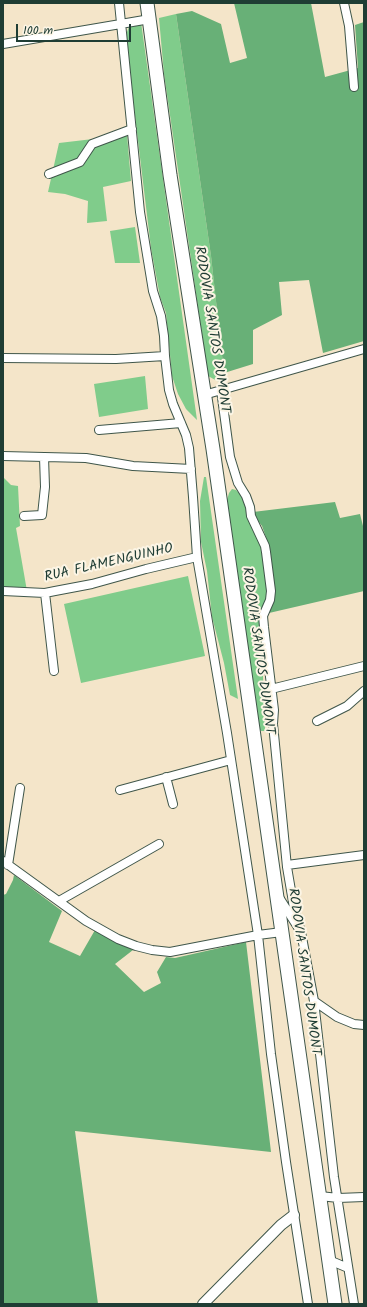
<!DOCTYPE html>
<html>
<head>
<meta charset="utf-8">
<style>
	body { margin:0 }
	#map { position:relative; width:367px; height:1307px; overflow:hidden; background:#f4e5c9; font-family:Kalam,sans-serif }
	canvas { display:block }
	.frame { position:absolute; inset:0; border:4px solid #1f3d34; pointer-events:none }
	.scale { position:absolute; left:16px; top:24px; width:115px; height:18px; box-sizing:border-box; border:2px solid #1f3d34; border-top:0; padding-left:5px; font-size:12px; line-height:14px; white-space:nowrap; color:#1f3d34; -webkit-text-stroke:3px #fcf5e5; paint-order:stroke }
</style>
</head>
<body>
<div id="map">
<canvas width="367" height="1307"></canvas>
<div class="frame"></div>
<div class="scale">100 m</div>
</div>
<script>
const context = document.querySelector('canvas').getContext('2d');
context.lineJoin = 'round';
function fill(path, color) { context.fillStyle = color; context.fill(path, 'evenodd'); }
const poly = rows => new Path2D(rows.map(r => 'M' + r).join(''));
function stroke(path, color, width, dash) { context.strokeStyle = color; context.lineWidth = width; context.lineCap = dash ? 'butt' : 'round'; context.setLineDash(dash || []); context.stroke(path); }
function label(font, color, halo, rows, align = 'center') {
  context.font = font + ' Kalam,sans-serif'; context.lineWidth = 4; context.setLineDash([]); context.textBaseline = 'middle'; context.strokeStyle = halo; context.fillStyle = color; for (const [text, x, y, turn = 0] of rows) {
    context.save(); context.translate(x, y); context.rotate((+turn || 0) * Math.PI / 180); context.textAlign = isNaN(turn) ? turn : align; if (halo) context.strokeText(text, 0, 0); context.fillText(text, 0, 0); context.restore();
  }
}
fill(poly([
	[176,14,211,256,224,373,224,380,221,383,208,376,164,74,159,18],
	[141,22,197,420,186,409,178,394,172,376,166,313,160,297,151,248,126,42,127,32,130,24],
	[127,135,131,181,103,187,107,221,87,223,88,201,65,194,48,192,59,143],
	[135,227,140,263,115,263,110,231],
	[145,376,148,409,99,417,94,384],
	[3,477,11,485,18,486,20,526,16,528,27,591,3,587],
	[204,477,206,477,238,699,230,695,224,663,212,617,207,571,201,542,200,501],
	[232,489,236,490,240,494,246,501,261,545,267,591,266,603,261,610,260,619,265,659,263,676,265,726,265,731,261,731,257,726,228,532,227,500,229,493],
	[188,576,205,656,81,683,64,604]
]), '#80cc8b');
fill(poly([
	[234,3,311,3,325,77,358,68,355,25,364,22,364,341,323,353,309,280,279,282,282,315,253,330,253,364,224,373,211,256,176,14,192,11,221,24,230,63,247,58],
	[335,502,340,518,360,514,364,530,364,591,269,613,274,599,268,543,262,526,254,516,253,512],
	[14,875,62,911,49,942,80,956,95,930,133,950,115,964,144,992,161,983,157,972,166,957,175,958,246,942,271,1152,75,1131,98,1304,3,1304,3,895,6,894,13,880]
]), '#68b077');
const minor = poly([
	[119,3,140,212,153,291,161,316,164,336,165,356,169,390,173,404,186,435,189,448,193,497,197,557,227,733,258,935,271,1054,286,1162,308,1304],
	[344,3,349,26,354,87],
	[3,44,150,19],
	[49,174,80,162,92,144,132,129],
	[3,358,116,359,165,356],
	[221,390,230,457,238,483,246,496,250,507,251,516,265,546,266,552,271,591,270,600,263,616,264,627,274,710,273,724,287,867,294,908,301,932],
	[204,395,364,349],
	[99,430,181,423],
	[3,456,86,458,133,466,191,469],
	[24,516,42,515,45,487,44,457],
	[3,591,45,593,55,591,92,584,146,569,197,557],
	[45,593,54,671],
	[271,689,364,666],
	[317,721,347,706,364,691],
	[166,777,173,804],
	[120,790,231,760],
	[3,861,86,921,118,939,136,946,152,950,170,952,258,935,282,932],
	[8,865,20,788],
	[287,865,364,855],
	[280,899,301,932,314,1001,334,1177,354,1304],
	[59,901,159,844],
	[314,1001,337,1017,354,1024,364,1025],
	[320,1196,338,1198,364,1197],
	[329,1260,348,1268]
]);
const tertiary = poly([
	[203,1304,281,1225,294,1215]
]);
const trunk = poly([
	[147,3,170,175,213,449,335,1304]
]);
stroke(minor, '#3f564a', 10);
stroke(tertiary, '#3f564a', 12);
stroke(trunk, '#3f564a', 15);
stroke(minor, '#fff', 8);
stroke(tertiary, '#fff', 10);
stroke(trunk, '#fff', 13);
label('14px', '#1f3d34', '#fcf5e5', [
	["RODOVIA SANTOS DUMONT",211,330,81],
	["RUA FLAMENGUINHO",109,564,-13],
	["RODOVIA SANTOS DUMONT",257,651,82],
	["RODOVIA SANTOS DUMONT",303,972,82]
]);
</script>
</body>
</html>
